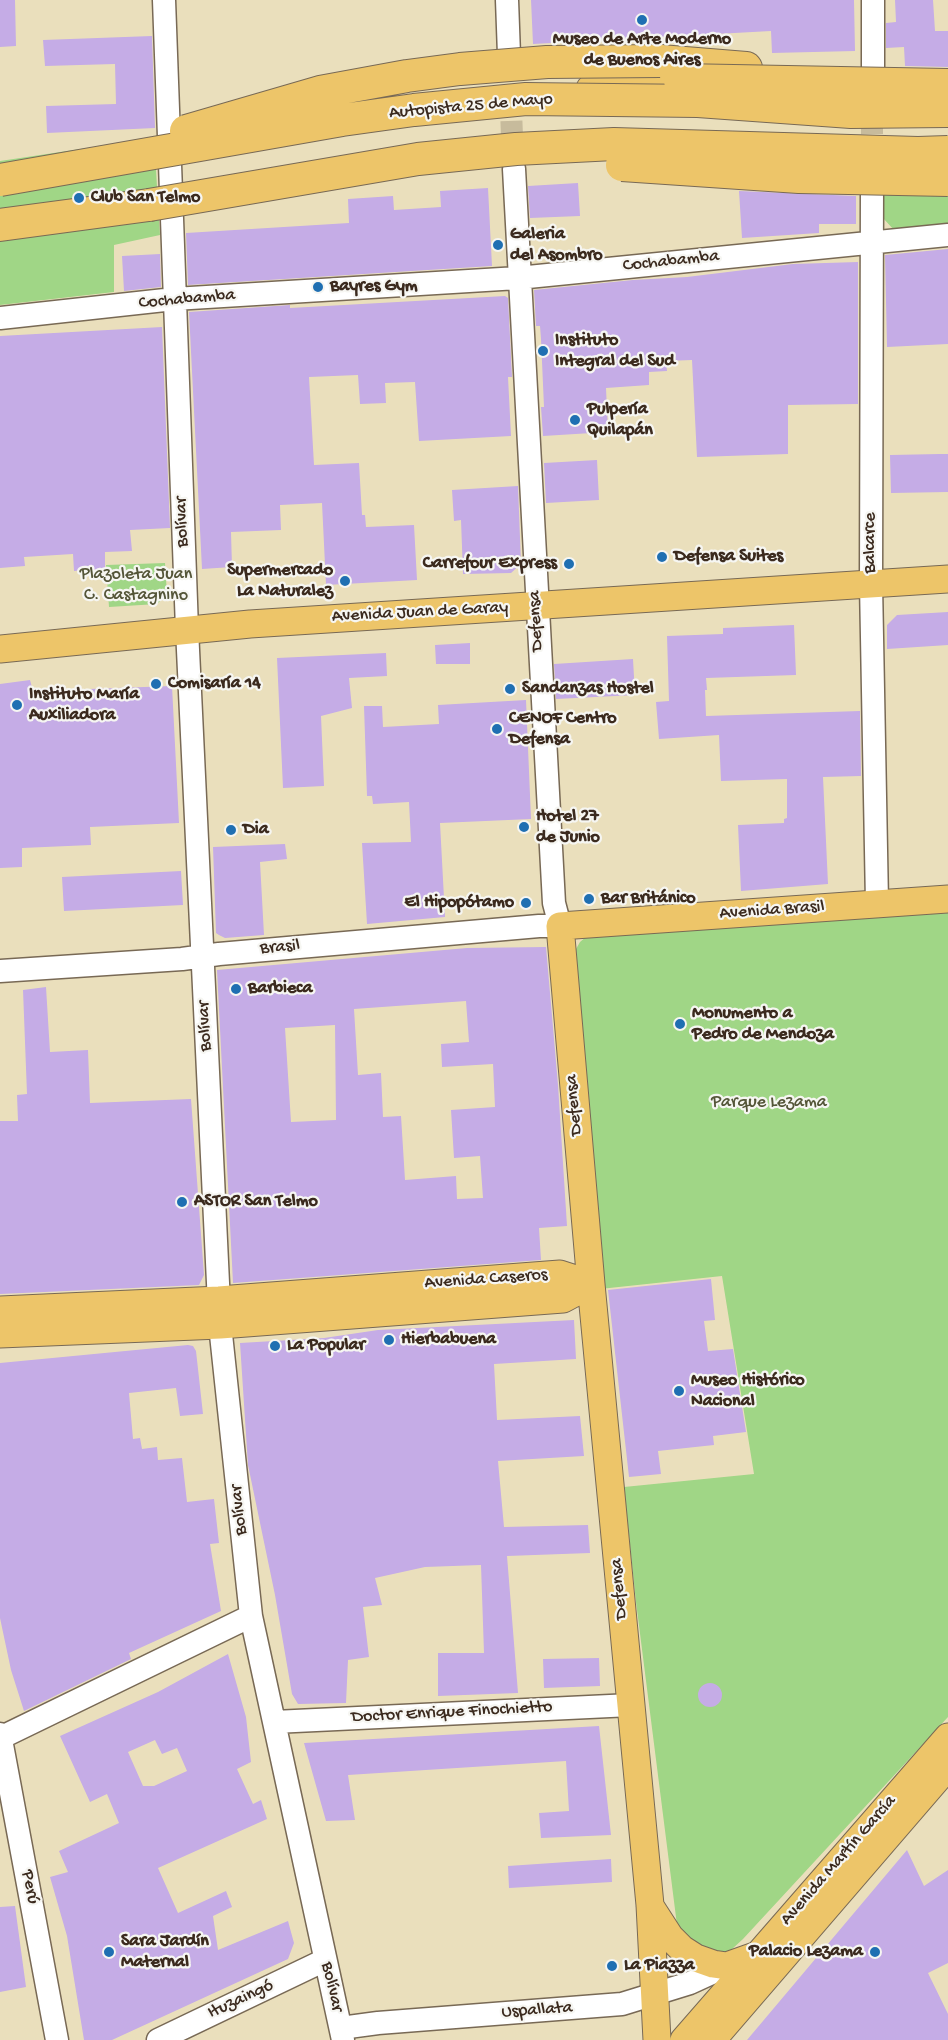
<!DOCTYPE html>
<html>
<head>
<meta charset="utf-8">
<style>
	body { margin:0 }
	canvas { display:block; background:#eadfbc }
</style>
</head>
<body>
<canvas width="948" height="2040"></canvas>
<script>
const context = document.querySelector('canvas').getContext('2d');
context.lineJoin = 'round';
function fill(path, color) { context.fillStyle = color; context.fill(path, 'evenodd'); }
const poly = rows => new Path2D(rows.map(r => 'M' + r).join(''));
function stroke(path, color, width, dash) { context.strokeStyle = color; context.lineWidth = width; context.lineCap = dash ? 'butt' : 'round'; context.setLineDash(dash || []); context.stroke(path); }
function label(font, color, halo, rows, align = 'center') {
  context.font = font + ' "Gochi Hand",sans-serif'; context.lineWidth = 4.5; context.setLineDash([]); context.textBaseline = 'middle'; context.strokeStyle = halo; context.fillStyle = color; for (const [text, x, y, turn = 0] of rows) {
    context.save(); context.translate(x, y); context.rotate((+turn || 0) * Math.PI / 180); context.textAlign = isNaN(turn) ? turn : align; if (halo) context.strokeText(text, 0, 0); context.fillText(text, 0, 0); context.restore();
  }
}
fill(poly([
	[154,138,160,235,114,245,114,292,0,305,0,161],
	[882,188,948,188,948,225,894,230,883,218],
	[165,563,167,595,157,604,109,607,106,565],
	[948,913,948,1717,743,1939,731,1950,715,1956,698,1950,677,1925,636,1602,624,1487,754,1474,722,1276,600,1289,576,949,580,942,587,936]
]), '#a0d686');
fill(poly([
	[0,0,15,0,16,46,0,47],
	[531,0,854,0,855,51,772,53,771,31,533,44],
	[895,0,933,0,935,31,948,31,948,67,905,66,904,47,886,48,886,23,896,22],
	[152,36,155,128,47,133,46,106,116,104,115,64,45,66,43,40],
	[578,183,580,216,530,218,528,186],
	[488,188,492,266,188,285,186,233,349,223,348,199,393,196,394,210,441,207,440,191],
	[739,191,856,196,856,224,819,224,819,233,742,238],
	[948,249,948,344,887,347,885,255],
	[160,254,161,287,124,291,122,256],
	[858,262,858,404,788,405,788,454,697,457,692,360,666,361,667,371,649,372,649,385,606,388,608,432,543,436,541,407,544,407,541,339,540,326,536,326,534,290,633,280,687,277,793,264],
	[505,296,508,298,512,377,508,377,511,436,419,441,415,382,385,383,386,403,360,404,358,375,309,377,314,465,359,463,362,515,365,515,366,527,414,525,417,580,326,585,322,503,280,505,281,530,231,532,232,567,202,569,189,312,290,305,290,308],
	[162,327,170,528,130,530,132,551,105,552,105,569,74,571,73,554,24,557,25,566,0,568,0,336],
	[940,454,948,454,948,492,891,493,890,455],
	[597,460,599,500,546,503,544,463],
	[518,486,521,564,511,573,463,574,461,520,454,521,452,490],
	[948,612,948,645,887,649,887,625,897,615],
	[794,625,796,675,706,678,707,690,705,690,706,716,860,711,861,776,823,777,828,884,741,891,738,825,784,823,784,819,787,818,787,779,721,781,719,735,659,739,656,702,669,701,667,636,723,634,723,628],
	[470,643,470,664,436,664,435,645],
	[386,653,387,676,349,678,352,708,321,716,324,786,283,788,277,658],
	[633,659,635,695,556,699,554,664],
	[30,680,33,691,172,686,179,823,90,827,91,845,22,848,22,867,0,868,0,684],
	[526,700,531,819,440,823,445,917,367,924,362,843,411,842,409,802,373,804,372,796,367,796,364,706,382,706,383,727,439,724,438,705],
	[285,844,287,859,260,862,264,935,225,938,219,935,216,933,213,847],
	[181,871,183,905,64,911,62,877],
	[546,947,558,1085,567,1226,539,1228,541,1260,233,1283,217,970,467,948],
	[466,1001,469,1042,441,1044,442,1067,493,1064,495,1107,451,1110,454,1158,480,1156,483,1198,457,1199,456,1176,405,1180,401,1116,383,1117,381,1073,358,1075,354,1009],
	[335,1025,336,1120,291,1122,285,1028],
	[46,987,50,1052,88,1050,90,1103,191,1099,204,1275,199,1285,0,1294,0,1121,18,1121,17,1095,27,1094,23,990],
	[711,1279,715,1320,704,1321,708,1351,733,1349,746,1432,713,1436,714,1445,658,1451,661,1474,629,1477,608,1290],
	[574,1320,576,1359,494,1364,497,1420,580,1416,584,1456,498,1461,504,1527,588,1525,590,1553,507,1556,518,1693,438,1696,438,1653,484,1653,481,1565,425,1567,375,1578,382,1605,363,1607,369,1657,348,1660,346,1703,298,1704,292,1694,275,1595,248,1465,240,1343,324,1338,378,1330],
	[188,1345,193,1346,196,1351,203,1414,180,1416,176,1388,129,1393,133,1439,140,1438,142,1449,157,1447,158,1460,182,1458,187,1502,214,1499,219,1543,210,1544,221,1611,129,1653,131,1659,24,1711,11,1670,0,1618,0,1363],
	[228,1654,246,1717,251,1762,237,1769,253,1804,261,1800,267,1819,158,1868,178,1913,226,1891,232,1907,213,1916,218,1950,288,1921,294,1943,288,1959,112,2040,84,2040,67,1936,50,1877,68,1872,59,1851,119,1823,107,1794,90,1802,60,1736,158,1692],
	[155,1740,162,1754,177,1748,187,1771,154,1786,143,1786,128,1752],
	[599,1658,600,1686,544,1688,543,1659],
	'698 1695a12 12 0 1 1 24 0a12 12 0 1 1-24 0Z',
	[599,1726,611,1835,541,1838,539,1813,569,1811,566,1761,348,1775,355,1820,326,1821,304,1743],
	[907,1850,924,1886,948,1870,948,1963,928,1973,948,2014,948,2040,747,2040],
	[611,1859,612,1882,509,1888,508,1866],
	[15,1906,26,1987,0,1992,0,1907]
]), '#c5ace6');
stroke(poly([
	[509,55,513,164],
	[872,167,872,98]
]), '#c7bb9c', 22, [22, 11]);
const minor = poly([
	[164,0,187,629,220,1325,251,1616,343,2040],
	[507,0,509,55],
	[873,73,873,0],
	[872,184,871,584,877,903],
	[0,318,174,299,518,278,948,235],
	[0,971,182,959,219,954,539,926,560,926,554,903,514,169],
	[274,1722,631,1705],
	[0,1734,57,2040],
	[0,1738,251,1616],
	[341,2028,378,2023,622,2004,690,1983,727,1966],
	[158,2040,325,1960]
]);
const major = poly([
	[0,649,250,624,948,579],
	[0,1310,219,1300,560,1274,591,1284],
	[0,1334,220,1325,563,1299,591,1284],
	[650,1906,670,1937,682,1949,696,1958,713,1964,727,1966,755,1956],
	[657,2040,650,1905,591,1284,560,926,948,899],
	[684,2040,948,1737],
	[712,2040,948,1766]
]);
const highway = poly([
	[660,61,746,68],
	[592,90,680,80],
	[0,225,149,205]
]);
stroke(minor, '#786955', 25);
stroke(major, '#786955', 29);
stroke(highway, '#786955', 34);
stroke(minor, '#fff', 22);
stroke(major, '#edc569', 27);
stroke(highway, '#edc569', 32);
const highwayBridge = poly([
	[680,80,948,85],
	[186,131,320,92,407,76,460,69,547,62,660,61],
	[622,165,799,177,948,180],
	[0,180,342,120,414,110,526,99,698,101,851,112,948,111],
	[149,205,418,159,516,149,614,144,918,153,948,152]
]);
stroke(highwayBridge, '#786955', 34, []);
stroke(highwayBridge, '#edc569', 32);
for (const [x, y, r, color] of [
	[642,20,6,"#1f6fb2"],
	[79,198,6,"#1f6fb2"],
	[498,245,6,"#1f6fb2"],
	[318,287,6,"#1f6fb2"],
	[543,351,6,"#1f6fb2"],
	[575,420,6,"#1f6fb2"],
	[662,557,6,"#1f6fb2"],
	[569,564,6,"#1f6fb2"],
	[345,581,6,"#1f6fb2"],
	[156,684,6,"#1f6fb2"],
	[510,689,6,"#1f6fb2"],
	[17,705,6,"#1f6fb2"],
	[497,729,6,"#1f6fb2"],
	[524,827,6,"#1f6fb2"],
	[231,830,6,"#1f6fb2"],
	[589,899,6,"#1f6fb2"],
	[526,903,6,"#1f6fb2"],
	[236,989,6,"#1f6fb2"],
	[680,1024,6,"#1f6fb2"],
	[182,1202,6,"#1f6fb2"],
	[389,1340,6,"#1f6fb2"],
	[275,1346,6,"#1f6fb2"],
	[679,1391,6,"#1f6fb2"],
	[109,1952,6,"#1f6fb2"],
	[875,1952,6,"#1f6fb2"],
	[612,1966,6,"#1f6fb2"]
]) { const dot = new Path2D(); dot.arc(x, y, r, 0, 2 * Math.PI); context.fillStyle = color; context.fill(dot); stroke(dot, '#f6f6f2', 2); }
label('bold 18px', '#3b2a1e', '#f6f6f2', [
	["Museo de Arte Moderno",642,40,"center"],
	["de Buenos Aires",642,61,"center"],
	["Club San Telmo",91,198],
	["Galeria",510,235],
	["del Asombro",510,256],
	["Bayres Gym",330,287],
	["Instituto",555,341],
	["Integral del Sud",555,362],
	["Pulpería",587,410],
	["Quilapán",587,431],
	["Defensa Suites",674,557],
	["Carrefour Express",557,564,"right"],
	["Supermercado",333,571,"right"],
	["La Naturalez",333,592,"right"],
	["Comisaría 14",168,684],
	["Sandanzas Hostel",522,689],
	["Instituto María",29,695],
	["Auxiliadora",29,716],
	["CENOF Centro",509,719],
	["Defensa",509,740],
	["Hotel 27",536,817],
	["de Junio",536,838],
	["Dia",243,830],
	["Bar Británico",601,899],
	["El Hipopótamo",514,903,"right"],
	["Barbieca",248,989],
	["Monumento a",692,1014],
	["Pedro de Mendoza",692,1035],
	["ASTOR San Telmo",194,1202],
	["Hierbabuena",401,1340],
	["La Popular",287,1346],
	["Museo Histórico",691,1381],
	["Nacional",691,1402],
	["Sara Jardín",121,1942],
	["Maternal",121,1963],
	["Palacio Lezama",863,1952,"right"],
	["La Piazza",624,1966]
], 'left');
label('18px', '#3b2a1e', '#f6f6f2', [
	["Autopista 25 de Mayo",471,107,-5],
	["Cochabamba",671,262,-6],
	["Cochabamba",187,300,-5],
	["Bolívar",183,522,-92],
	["Balcarce",871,543,-90],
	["Avenida Juan de Garay",420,613,-3],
	["Defensa",537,621,-93],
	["Avenida Brasil",772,911,-4],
	["Brasil",280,948,-5],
	["Bolívar",206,1026,-93],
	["Defensa",575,1105,-95],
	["Avenida Caseros",486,1280,-4],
	["Bolívar",240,1510,-96],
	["Defensa",620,1589,-95],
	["Doctor Enrique Finochietto",452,1713,-3],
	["Avenida Martín García",839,1861,-49],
	["Perú",29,1887,79],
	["Bolívar",331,1987,77],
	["Ituzaingó",241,2000,-25],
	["Uspallata",537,2011,-4]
]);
label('18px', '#545538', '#f6f6f2', [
	["Plazoleta Juan",136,575],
	["C. Castagnino",136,596],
	["Parque Lezama",769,1103]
]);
</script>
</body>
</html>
